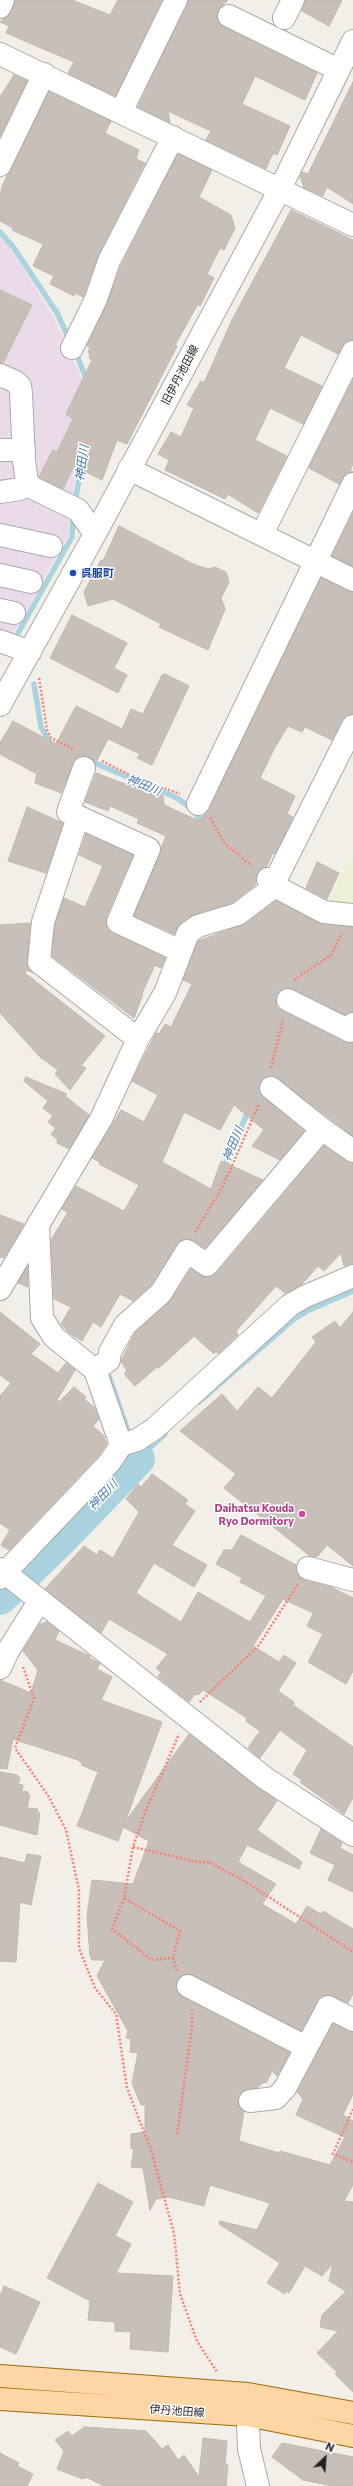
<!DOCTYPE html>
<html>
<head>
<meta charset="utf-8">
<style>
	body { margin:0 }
	#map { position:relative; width:353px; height:2486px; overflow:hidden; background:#f2efe9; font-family:Commissioner,sans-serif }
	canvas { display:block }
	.north { position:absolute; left:305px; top:2438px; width:40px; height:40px; -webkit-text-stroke:3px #fff; paint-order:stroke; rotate:25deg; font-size:11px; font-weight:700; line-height:16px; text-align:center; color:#222 }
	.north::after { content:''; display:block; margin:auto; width:14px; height:18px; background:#222; clip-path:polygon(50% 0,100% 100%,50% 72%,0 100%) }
</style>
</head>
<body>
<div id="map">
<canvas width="353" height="2486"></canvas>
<div class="north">N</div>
</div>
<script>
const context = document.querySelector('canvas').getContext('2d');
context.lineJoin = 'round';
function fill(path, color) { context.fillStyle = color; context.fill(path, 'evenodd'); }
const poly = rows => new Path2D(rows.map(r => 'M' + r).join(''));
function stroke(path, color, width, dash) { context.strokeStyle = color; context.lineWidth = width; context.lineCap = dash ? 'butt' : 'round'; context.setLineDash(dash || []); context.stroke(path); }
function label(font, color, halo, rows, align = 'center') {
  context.font = font + ' Commissioner,"Noto Sans JP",sans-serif'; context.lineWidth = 3; context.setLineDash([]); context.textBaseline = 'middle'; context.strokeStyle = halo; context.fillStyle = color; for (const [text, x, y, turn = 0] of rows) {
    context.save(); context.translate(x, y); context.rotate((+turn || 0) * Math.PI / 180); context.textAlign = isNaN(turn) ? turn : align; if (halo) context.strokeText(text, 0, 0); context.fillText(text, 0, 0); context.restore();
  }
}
fill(poly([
	[0,237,11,249,53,316,84,383,77,467,73,494,80,498,87,507,74,523,69,521,69,534,12,636,0,632]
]), '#ebdbe8');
fill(poly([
	[353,852,353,910,328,905]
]), '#eef0d5');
stroke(poly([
	[0,232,14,248,57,313,69,339],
	[76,353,87,381],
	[75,503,82,462],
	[18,633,72,537,73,516],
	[34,684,41,727,51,744],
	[90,761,177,798,192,809,204,825],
	[223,1170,249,1109],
	[106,1368,130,1437],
	[199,1402,293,1320,307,1311,353,1291],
	[133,1445,138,1459,165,1434]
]), '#aad3df', 5.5);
stroke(poly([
	[0,1598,64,1536,138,1459]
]), '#aad3df', 34);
const building = poly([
	[15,0,72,0,110,15,118,0,162,0,115,96,68,73,74,62,6,33,9,26,0,22,11,12,15,0],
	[188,0,228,0,218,10,217,16,223,27,317,73,305,100,255,76,242,104,290,126,277,155,274,153,271,157,266,169,206,140,211,131,168,111,170,123,138,107,188,0],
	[305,0,342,0,329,26,302,11,305,0],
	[14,75,27,81,0,136,0,97,14,75],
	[353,82,353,204,327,187,323,196,304,188,300,176,302,172,308,174,353,82],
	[49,92,111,121,105,133,139,150,136,159,145,163,98,255,83,297,75,293,74,296,50,284,54,276,33,266,43,244,12,230,13,228,0,221,0,195,3,184,49,92],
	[178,154,212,170,199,197,231,215,235,228,224,250,220,248,207,274,214,278,200,306,198,304,175,345,177,346,127,444,117,440,102,480,74,466,63,489,39,477,53,450,57,452,73,419,66,414,92,360,89,358,90,354,88,353,90,348,87,346,107,304,121,266,178,154],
	[291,210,353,240,353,340,346,342,338,354,301,335,284,368,322,386,303,424,270,408,255,440,287,456,258,513,228,494,225,499,165,470,169,460,158,454,171,432,181,437,194,408,187,405,201,381,204,383,232,320,291,210],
	[0,290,32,305,3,363,0,363,0,290],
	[353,380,353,464,350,470,353,472,346,474,339,484,309,468,353,380],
	[353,513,353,566,332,556,353,513],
	[119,526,195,565,209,569,215,567,226,572,229,582,221,598,225,609,208,650,159,627,161,624,113,599,88,606,84,592,101,560,103,561,119,526],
	[321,578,353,592,353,714,346,715,342,720,332,740,305,727,302,732,288,726,274,749,260,778,295,796,287,814,293,817,275,854,273,853,266,867,258,872,255,885,232,903,191,916,181,923,174,934,134,916,166,836,137,823,139,819,110,806,108,811,85,802,96,773,128,785,130,782,163,796,164,805,199,821,209,809,321,578],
	[72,615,127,643,114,668,127,675,118,693,50,658,72,615],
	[165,674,189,686,152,765,137,758,140,754,108,739,95,764,88,756,76,759,61,793,35,783,37,774,0,754,0,743,13,721,56,744,76,706,122,729,131,709,143,714,162,675,165,674],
	[27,807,63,823,46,873,8,861,27,807],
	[86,834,133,855,106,917,108,929,165,958,161,968,155,965,142,993,143,994,134,1018,52,956,55,925,64,898,85,907,103,866,79,855,86,834],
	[317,862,339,873,327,899,306,888,317,862],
	[276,901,318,923,353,927,353,1012,345,1015,288,988,281,990,276,1000,277,1007,282,1011,344,1042,353,1043,353,1136,273,1076,261,1080,260,1093,304,1131,280,1160,252,1146,264,1130,234,1105,220,1130,184,1112,162,1162,211,1189,221,1161,263,1180,205,1248,188,1239,181,1240,151,1285,133,1301,120,1294,101,1327,93,1322,82,1341,69,1333,61,1324,71,1307,54,1299,51,1240,68,1212,62,1209,76,1186,124,1211,139,1185,99,1164,100,1162,92,1158,121,1110,144,1122,158,1095,132,1081,156,1033,159,1034,165,1024,171,1027,192,984,183,980,198,941,245,924,276,901],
	[30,923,27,961,28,967,33,973,27,970,25,973,105,1036,81,1066,86,1068,70,1090,55,1074,58,1070,40,1057,0,1013,0,925,30,923],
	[26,1077,67,1094,65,1096,89,1115,69,1149,57,1143,58,1140,51,1134,56,1128,48,1122,53,1116,43,1108,48,1101,24,1081,26,1077],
	[324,1146,346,1161,353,1163,353,1264,344,1266,341,1253,324,1271,318,1266,301,1285,285,1293,276,1286,236,1331,238,1335,218,1354,216,1351,214,1354,194,1336,159,1368,157,1367,135,1386,124,1374,127,1371,121,1361,135,1333,169,1302,191,1269,205,1277,217,1273,324,1146],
	[0,1215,24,1224,4,1258,0,1257,0,1215],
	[27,1267,28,1287,18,1283,27,1267],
	[0,1312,40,1344,31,1354,58,1373,66,1363,75,1370,57,1400,59,1402,74,1387,86,1397,84,1399,94,1407,99,1419,93,1426,105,1437,104,1439,107,1443,100,1454,9,1550,1,1545,10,1530,0,1523,0,1396,11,1383,0,1375,0,1312],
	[353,1312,353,1566,327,1545,317,1557,310,1556,224,1488,236,1474,180,1431,222,1394,237,1411,258,1387,272,1398,316,1342,312,1337,335,1321,340,1328,353,1312],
	[152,1474,188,1500,185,1504,195,1511,172,1545,207,1565,194,1587,154,1563,136,1593,181,1622,198,1592,250,1622,266,1596,240,1582,242,1578,216,1564,224,1550,232,1550,241,1535,296,1565,299,1577,304,1580,331,1587,353,1598,353,1671,346,1684,308,1662,323,1634,307,1626,313,1614,311,1612,283,1599,253,1646,279,1662,284,1655,296,1663,278,1691,294,1702,293,1705,353,1747,353,1798,344,1814,300,1782,302,1780,293,1774,307,1750,280,1730,260,1758,248,1748,260,1731,246,1721,247,1718,203,1690,198,1695,195,1694,189,1702,158,1677,161,1672,156,1668,168,1654,109,1619,101,1633,45,1589,84,1546,97,1555,100,1550,113,1558,139,1512,126,1499,138,1484,141,1487,152,1474],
	[47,1622,59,1631,55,1640,90,1656,89,1658,100,1663,97,1669,112,1677,101,1700,162,1722,125,1822,189,1734,277,1801,257,1830,302,1862,299,1869,247,1845,238,1862,276,1884,262,1904,296,1924,307,1906,321,1914,323,1911,353,1929,353,1994,348,2003,333,1996,321,1997,301,2031,193,1975,181,1976,176,1986,177,1992,182,1997,290,2053,277,2076,272,2071,266,2083,264,2082,257,2088,243,2091,238,2102,244,2111,239,2141,279,2153,280,2151,330,2165,345,2137,296,2115,303,2099,297,2092,333,2024,353,2032,353,2094,343,2115,353,2121,353,2185,344,2201,353,2202,353,2392,335,2374,337,2372,317,2353,338,2331,320,2327,322,2315,346,2291,329,2281,333,2263,322,2276,305,2266,289,2293,286,2291,285,2294,267,2283,280,2263,219,2224,220,2221,257,2230,270,2203,210,2185,204,2206,169,2197,156,2199,150,2210,143,2168,131,2167,134,2148,131,2149,131,2134,145,2132,145,2105,141,2105,132,2083,138,2053,130,2052,131,2039,126,2038,128,2031,97,1976,105,1960,92,1960,90,1956,87,1916,92,1880,133,1884,149,1841,123,1827,118,1841,77,1826,98,1772,81,1765,82,1763,78,1760,13,1739,7,1769,0,1768,0,1680,31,1693,38,1670,23,1651,40,1624,47,1622],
	[0,1772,17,1775,20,1778,18,1784,23,1785,22,1791,28,1792,27,1795,30,1795,27,1808,38,1809,37,1812,40,1813,37,1835,0,1825,0,1772],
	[321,1829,342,1843,340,1848,353,1855,353,1892,328,1880,335,1865,310,1853,321,1829],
	[27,1854,41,1856,31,1905,20,1902,16,1962,0,1961,0,1857,25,1863,27,1854],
	[98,2183,133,2202,115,2236,131,2244,116,2273,173,2276,168,2352,130,2349,131,2332,115,2331,115,2322,88,2320,90,2301,47,2278,98,2183],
	[4,2286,40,2302,16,2354,0,2347,0,2296,4,2286],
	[84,2427,146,2431,162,2449,168,2445,178,2460,184,2455,199,2477,203,2438,227,2441,225,2465,228,2465,226,2486,104,2486,86,2477,83,2479,57,2469,64,2451,55,2440,68,2431,72,2436,84,2427],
	[282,2443,353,2457,353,2486,333,2486,303,2480,272,2457,282,2443],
	[0,2453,19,2463,17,2466,33,2474,27,2486,0,2486,0,2453]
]);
fill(building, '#c7bfb8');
stroke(building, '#c4b6ab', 1);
const minor = poly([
	[0,7,3,0],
	[229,16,339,70],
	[284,18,293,0],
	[0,54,353,225],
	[121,112,176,0],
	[0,165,44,74],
	[72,348,96,299,109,261,173,137],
	[0,375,14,381,20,386,21,393,24,460,27,483,33,488,78,510,95,534],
	[0,450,24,450],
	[129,469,353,580],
	[0,492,20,489,27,483],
	[262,534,353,352],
	[0,535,51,546],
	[0,575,31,582],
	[0,610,14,613],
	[0,641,30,652],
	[0,705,95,534,280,189,353,41],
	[84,768,68,812,149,849,118,922,180,951],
	[198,804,353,484],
	[78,817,43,922,39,962,138,1039],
	[268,879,282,890,324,912,353,915],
	[288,1000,350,1031,353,1024],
	[271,1088,322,1129],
	[0,1289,101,1119,138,1039,165,993,188,933,198,926,238,914,271,889,353,726],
	[95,1370,109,1360,110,1352,125,1325,161,1293,187,1251,207,1265,322,1129,353,1151],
	[121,1445,137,1440,154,1429,290,1305,306,1296,353,1276],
	[308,1568,353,1580],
	[0,1569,265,1778,353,1835],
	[0,1578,110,1462,121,1445,95,1370,54,1337,42,1318,38,1224],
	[0,1668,8,1651,40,1600],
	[188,1986,306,2047],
	[250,2101,276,2098,285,2088,328,2007,353,2020],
	[247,2396,249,2449,258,2486]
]);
const major = poly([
	[0,2376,248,2394,353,2413],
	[0,2399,247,2415,353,2436]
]);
stroke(minor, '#a9a9a9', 24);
stroke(major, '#a06b00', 24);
stroke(poly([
	[39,678,47,730,51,738,75,750],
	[102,761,136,778,180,794],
	[210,818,225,844,252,866],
	[294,980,331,955,342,933],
	[271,1068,283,1020],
	[195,1232,223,1186,259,1104],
	[23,1667,34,1698,15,1748,49,1797,66,1830,79,1890,79,1948,95,1988,116,2014,127,2088,151,2150,174,2233,180,2294,197,2341,217,2372],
	[200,1702,259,1645,298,1584],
	[133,1847,193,1861,211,1863,246,1882,353,1952],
	[124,1898,112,1929,152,1960,173,1958],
	[177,1971,173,1958,180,1931,124,1898,133,1847,144,1815,179,1734],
	[353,2109,333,2154,353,2162],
	[177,2134,192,2027,192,2010]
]), '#fa8072', 2.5, [2, 2]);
stroke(minor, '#fff', 22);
stroke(major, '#fcd6a4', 22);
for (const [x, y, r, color] of [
	[73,573,4,"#1a4fb4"],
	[302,1514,4,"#d1479c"]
]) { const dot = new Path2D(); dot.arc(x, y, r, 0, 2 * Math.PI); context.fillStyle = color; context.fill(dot); stroke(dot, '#fff', 1.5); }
label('11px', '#222', '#fff', [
	["旧伊丹池田線",180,375,-62],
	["伊丹池田線",177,2411,4]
]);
label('bold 11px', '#164399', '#fff', [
	["呉服町",81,573]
], 'left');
label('bold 11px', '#b23c85', '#fff', [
	["Daihatsu Kouda",294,1508],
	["Ryo Dormitory",294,1521]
], 'right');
label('italic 12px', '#4a7aab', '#fff', [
	["神田川",82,463,-82],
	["神田川",144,785,22],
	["神田川",233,1144,-67],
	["神田川",103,1495,-46]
]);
</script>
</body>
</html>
